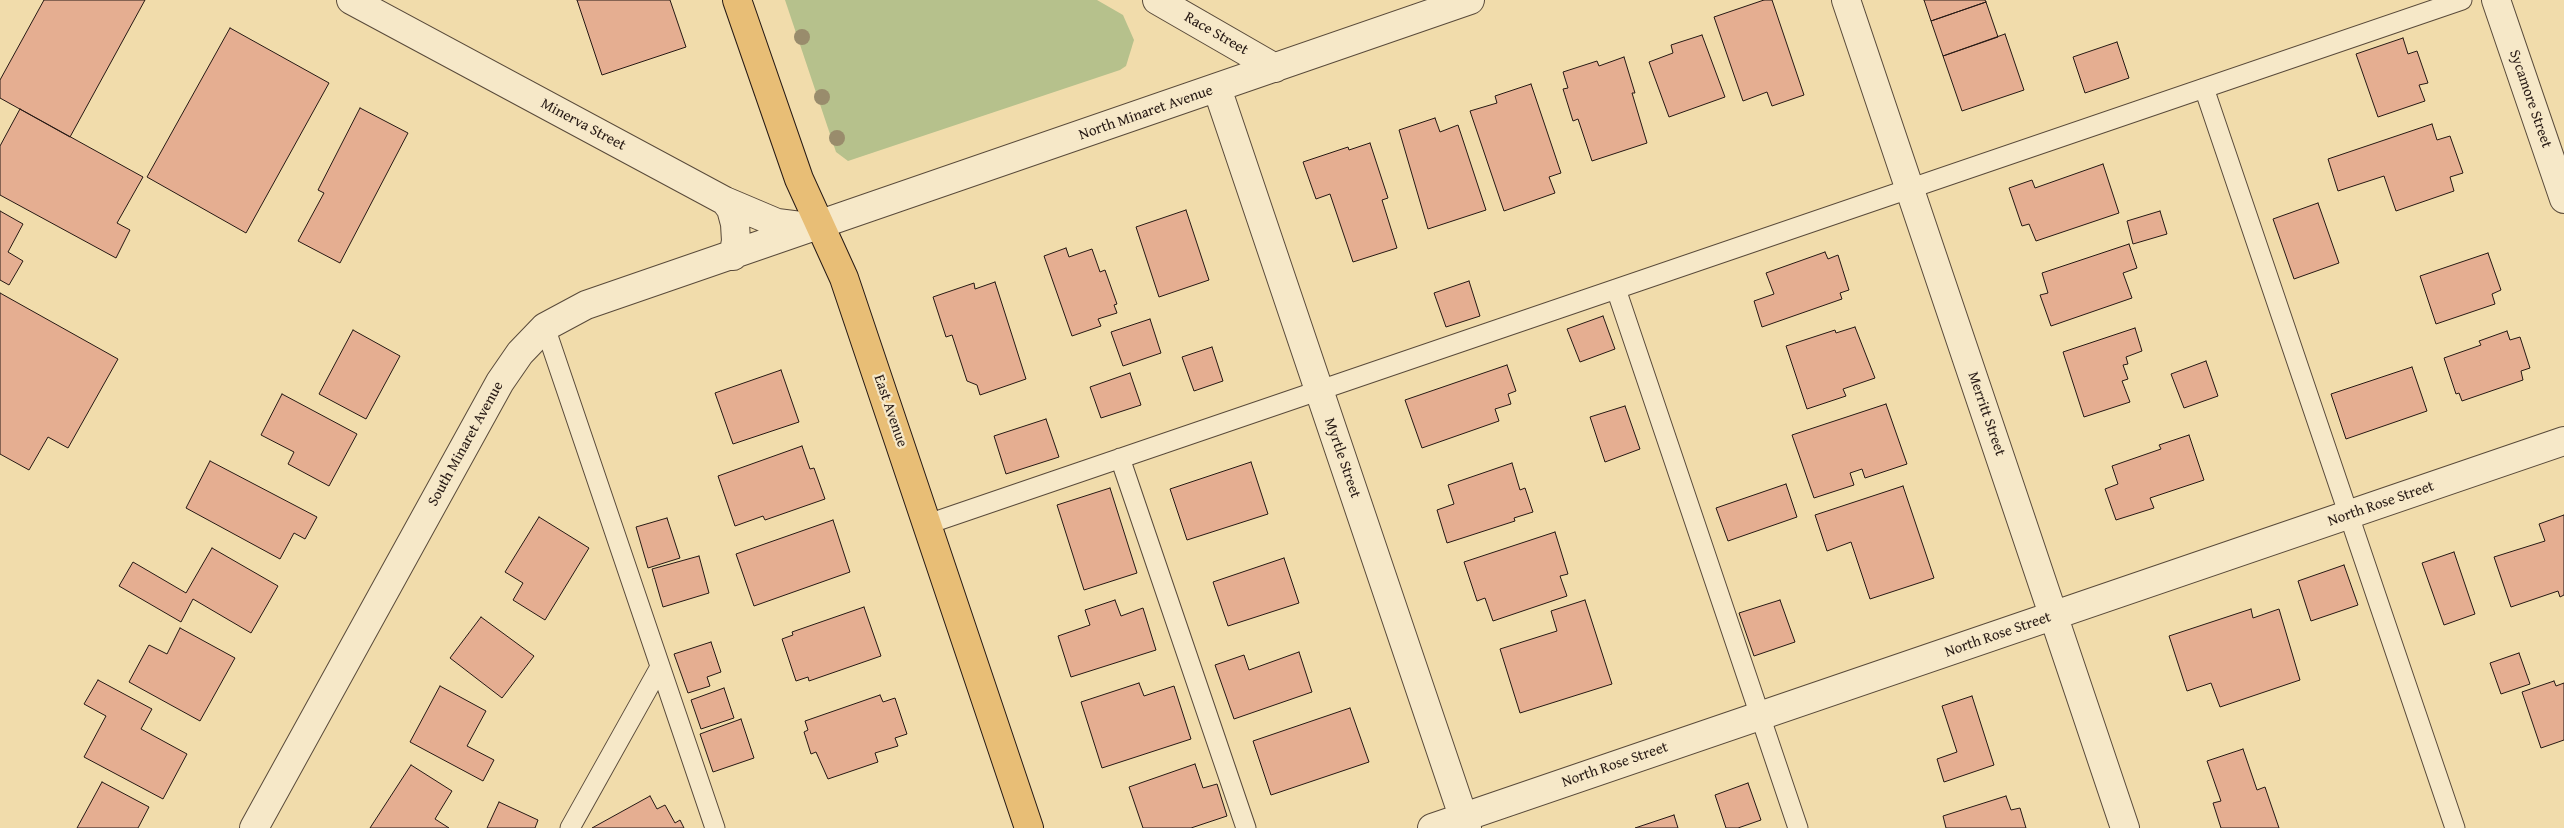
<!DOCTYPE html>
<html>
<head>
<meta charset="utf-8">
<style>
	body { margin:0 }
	canvas { display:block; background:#f1dcab }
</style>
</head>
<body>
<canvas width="2564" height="828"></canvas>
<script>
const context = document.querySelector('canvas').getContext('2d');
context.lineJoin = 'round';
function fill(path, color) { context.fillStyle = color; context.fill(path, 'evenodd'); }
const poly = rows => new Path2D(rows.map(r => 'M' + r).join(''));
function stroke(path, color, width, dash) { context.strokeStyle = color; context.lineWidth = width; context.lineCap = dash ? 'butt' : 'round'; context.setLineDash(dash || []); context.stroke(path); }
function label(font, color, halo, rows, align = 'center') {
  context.font = font + ' "Gentium Book Plus",serif'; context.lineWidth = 4.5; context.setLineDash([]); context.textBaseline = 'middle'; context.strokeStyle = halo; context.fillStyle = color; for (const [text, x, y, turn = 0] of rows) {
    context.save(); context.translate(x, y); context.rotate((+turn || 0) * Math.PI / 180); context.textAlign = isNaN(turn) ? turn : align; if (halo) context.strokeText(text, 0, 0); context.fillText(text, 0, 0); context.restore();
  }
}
fill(poly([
	[785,0,1097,0,1123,15,1134,40,1126,66,1120,70,848,161,836,152]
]), '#b6c18c');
const building = poly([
	[44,0,145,0,70,137,0,98,0,80,44,0],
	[577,0,670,0,686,47,602,75,577,0],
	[1764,0,1772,0,1804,95,1772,106,1767,92,1743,101,1714,17,1764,0],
	[1924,0,1985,0,1986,2,1931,21,1924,0],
	[1986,2,1998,37,1943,56,1931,21,1986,2],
	[230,28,329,83,246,233,147,177,230,28],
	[2005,34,2024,90,1962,111,1943,56,2005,34],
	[1702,35,1725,97,1669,117,1649,62,1673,53,1671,45,1702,35],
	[2403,38,2408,54,2417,51,2428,83,2419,85,2425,101,2378,117,2356,54,2403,38],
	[2117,42,2129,78,2085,93,2073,57,2117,42],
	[1624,57,1635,93,1632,93,1647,143,1592,161,1578,119,1573,121,1563,89,1568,88,1563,72,1597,61,1599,66,1624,57],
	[1531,84,1561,173,1549,177,1555,193,1504,211,1470,111,1497,103,1495,96,1531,84],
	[360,108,408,133,340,263,298,241,324,193,318,190,360,108],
	[20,109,143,177,117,223,130,230,116,258,0,195,0,146,20,109],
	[1435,118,1440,132,1458,125,1486,210,1428,229,1399,130,1435,118],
	[2432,124,2437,140,2450,136,2463,173,2450,177,2454,191,2396,211,2384,176,2338,191,2328,159,2432,124],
	[1370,143,1388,198,1382,200,1397,248,1353,262,1330,194,1316,199,1303,162,1348,147,1349,150,1370,143],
	[2103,164,2119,213,2036,241,2029,224,2022,226,2009,188,2032,180,2035,188,2103,164],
	[2318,203,2339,263,2294,279,2273,219,2318,203],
	[1186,210,1209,280,1159,297,1136,227,1186,210],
	[0,211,23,224,8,252,23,261,9,285,0,280,0,211],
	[2160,211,2167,234,2133,244,2127,221,2160,211],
	[2129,244,2137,268,2123,273,2132,298,2051,326,2040,295,2048,293,2042,273,2129,244],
	[1066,248,1069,257,1092,249,1100,272,1105,270,1117,304,1114,305,1117,313,1098,319,1101,326,1072,336,1044,256,1066,248],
	[1825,252,1828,259,1838,255,1849,290,1840,293,1842,299,1762,327,1754,301,1774,294,1766,273,1825,252],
	[2488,253,2501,290,2492,294,2495,304,2436,324,2420,276,2488,253],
	[1469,281,1480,316,1446,327,1434,293,1469,281],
	[995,282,1026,379,980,395,977,385,967,381,952,335,946,337,933,297,974,283,975,289,995,282],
	[0,293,118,359,68,448,48,437,29,470,0,454,0,293],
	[1603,316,1615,349,1580,362,1567,329,1603,316],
	[1150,319,1161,353,1123,366,1111,332,1150,319],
	[1855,327,1875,378,1843,389,1846,396,1807,409,1786,346,1835,330,1836,333,1855,327],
	[2135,328,2142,351,2126,357,2128,364,2123,365,2128,379,2122,381,2130,402,2084,417,2063,352,2135,328],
	[353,330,400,356,366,419,319,394,353,330],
	[2507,331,2510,340,2520,337,2530,368,2521,371,2523,380,2462,401,2459,393,2456,394,2444,358,2481,345,2479,341,2507,331],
	[1212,347,1223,381,1194,391,1182,357,1212,347],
	[2206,361,2218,396,2184,408,2171,374,2206,361],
	[1507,365,1516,391,1508,394,1511,404,1495,409,1499,421,1422,448,1405,400,1507,365],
	[2412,367,2427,411,2346,439,2331,394,2412,367],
	[781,370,799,422,733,444,715,393,781,370],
	[1130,373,1141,405,1101,418,1090,387,1130,373],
	[282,394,357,434,329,486,288,464,294,452,261,435,282,394],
	[1886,404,1907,464,1865,478,1862,469,1850,473,1854,485,1814,498,1792,435,1886,404],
	[1625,406,1640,449,1605,462,1590,417,1625,406],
	[1046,419,1059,457,1006,474,994,436,1046,419],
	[2189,435,2204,480,2150,498,2154,508,2116,520,2105,489,2118,484,2112,466,2161,449,2159,445,2189,435],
	[802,446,810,469,814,468,825,499,765,520,763,516,735,526,718,476,802,446],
	[210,461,317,517,305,539,294,533,280,559,186,508,210,461],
	[1251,462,1268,514,1187,540,1170,489,1251,462],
	[1512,463,1520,490,1525,488,1533,512,1514,518,1515,521,1447,543,1437,510,1454,504,1448,485,1512,463],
	[1786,484,1797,517,1728,541,1716,508,1786,484],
	[1903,486,1934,578,1870,599,1851,542,1827,551,1815,515,1903,486],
	[1110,488,1137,573,1084,590,1057,505,1110,488],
	[2564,515,2564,595,2560,597,2558,591,2511,607,2494,557,2545,541,2539,524,2564,515],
	[539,517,589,548,545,620,513,600,523,583,505,572,539,517],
	[667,518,680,558,648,568,636,527,667,518],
	[833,520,850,572,754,606,736,554,833,520],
	[1555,532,1568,574,1560,576,1567,596,1493,621,1485,598,1477,601,1464,562,1555,532],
	[212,548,278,586,251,633,193,599,181,622,119,586,133,562,186,593,212,548],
	[2454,552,2475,614,2444,625,2422,563,2454,552],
	[699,556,709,593,663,607,652,569,699,556],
	[1284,558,1299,603,1228,626,1213,582,1284,558],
	[2344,565,2358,605,2311,621,2298,581,2344,565],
	[1115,600,1121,616,1143,608,1156,650,1071,677,1058,636,1090,625,1085,610,1115,600],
	[1585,600,1612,684,1520,713,1500,649,1557,631,1551,611,1585,600],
	[1780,600,1795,642,1754,656,1739,613,1780,600],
	[864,607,881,656,809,681,808,677,796,681,782,639,793,635,792,632,864,607],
	[2251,609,2253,618,2279,609,2300,680,2220,707,2211,683,2187,691,2169,636,2251,609],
	[481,617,534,656,502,698,450,658,481,617],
	[180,628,235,658,200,721,129,682,149,645,167,654,180,628],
	[711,642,721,672,707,677,710,686,688,693,674,654,711,642],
	[1299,652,1312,692,1234,719,1215,665,1244,655,1249,670,1299,652],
	[2519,653,2530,684,2501,694,2490,663,2519,653],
	[98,680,152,709,141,729,187,754,163,799,84,757,106,716,84,704,98,680],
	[2554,681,2556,686,2564,683,2564,740,2541,748,2522,692,2554,681],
	[1139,683,1144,696,1174,686,1191,739,1102,768,1081,702,1139,683],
	[440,686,486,711,467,746,494,760,483,781,410,742,440,686],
	[724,688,734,718,701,729,691,700,724,688],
	[880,695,883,702,895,698,907,734,895,738,898,746,875,753,878,762,828,779,816,752,811,754,804,732,808,730,805,721,880,695],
	[1972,696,1994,765,1944,782,1937,759,1957,752,1942,706,1972,696],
	[1350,708,1369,762,1271,795,1253,741,1350,708],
	[741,719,754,758,713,772,700,734,741,719],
	[2243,749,2257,790,2265,787,2279,828,2221,828,2213,803,2221,801,2207,761,2243,749],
	[1195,764,1203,788,1217,784,1227,816,1191,828,1143,828,1129,787,1195,764],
	[411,765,452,791,435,819,449,828,370,828,411,765],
	[102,782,149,807,138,828,77,828,102,782],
	[1748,783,1761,820,1738,828,1726,828,1715,795,1748,783],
	[650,796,657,809,665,805,675,823,680,820,684,828,592,828,650,796],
	[2006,796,2011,810,2020,808,2026,828,1946,828,1943,816,2006,796],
	[499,802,538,820,535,828,487,828,499,802],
	[1674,815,1678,828,1635,828,1674,815]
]);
fill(building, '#e5ae91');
stroke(building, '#261914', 1);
const lane = poly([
	[2204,88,2455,828],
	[1616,289,1798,828],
	[545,327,715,828],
	[1120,458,1246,828],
	[928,524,2462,0],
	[570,828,660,667]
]);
const street = poly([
	[351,0,725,201,777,223,809,227],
	[1157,0,1275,68],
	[1846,0,2125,828],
	[2496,0,2564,199],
	[1217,88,1467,828],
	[725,201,731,209,735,224,736,241,733,256],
	[254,828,500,382,520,353,545,327,586,305,1470,0],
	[1432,828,2564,441]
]);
const primary = poly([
	[737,0,799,179,844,278,1029,828]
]);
stroke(lane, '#594a3a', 21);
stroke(street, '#594a3a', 30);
stroke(primary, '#261914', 30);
stroke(lane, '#f6e8c8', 19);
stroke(street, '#f6e8c8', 28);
stroke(primary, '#e8be76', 28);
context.fillStyle = '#998c6c';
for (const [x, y] of [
	[802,37],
	[822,97],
	[837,138]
]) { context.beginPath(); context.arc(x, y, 8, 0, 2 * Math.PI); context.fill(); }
label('15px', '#261914', '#f6e8c8', [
	["Race Street",1216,34,30],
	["Sycamore Street",2530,99,71],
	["North Minaret Avenue",1146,113,-19],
	["Minerva Street",583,125,28],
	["East Avenue",890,411,71],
	["Merritt Street",1986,414,71],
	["South Minaret Avenue",466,444,-61],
	["Myrtle Street",1342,458,71],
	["North Rose Street",2381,504,-19],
	["North Rose Street",1998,635,-19],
	["North Rose Street",1615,765,-19]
]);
</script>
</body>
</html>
